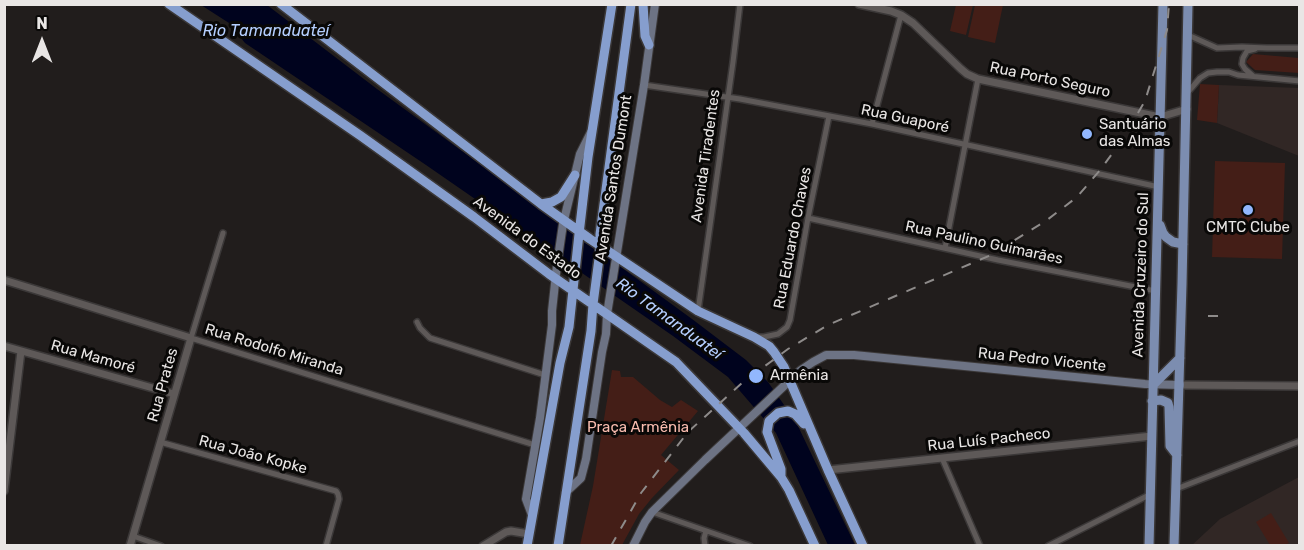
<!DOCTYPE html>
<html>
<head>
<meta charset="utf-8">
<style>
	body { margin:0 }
	#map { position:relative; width:1304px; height:550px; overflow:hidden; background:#211d1c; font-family:Rubik,sans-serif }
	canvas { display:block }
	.frame { position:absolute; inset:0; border:6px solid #e9e6e5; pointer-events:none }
	.north { position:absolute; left:12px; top:12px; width:60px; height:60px; -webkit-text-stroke:4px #090807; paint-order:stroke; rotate:0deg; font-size:16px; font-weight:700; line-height:24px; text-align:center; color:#e9e6e5 }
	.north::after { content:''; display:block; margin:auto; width:21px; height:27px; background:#e9e6e5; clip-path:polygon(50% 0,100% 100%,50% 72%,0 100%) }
</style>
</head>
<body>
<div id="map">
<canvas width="1304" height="550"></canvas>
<div class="frame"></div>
<div class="north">N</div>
</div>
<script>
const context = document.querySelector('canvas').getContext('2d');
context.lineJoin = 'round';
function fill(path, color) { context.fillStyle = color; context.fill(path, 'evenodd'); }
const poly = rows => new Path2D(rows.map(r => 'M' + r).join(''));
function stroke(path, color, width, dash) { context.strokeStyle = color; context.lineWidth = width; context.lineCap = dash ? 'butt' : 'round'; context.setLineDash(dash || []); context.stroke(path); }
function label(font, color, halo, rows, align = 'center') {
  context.font = font + ' Rubik,sans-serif'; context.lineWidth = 6; context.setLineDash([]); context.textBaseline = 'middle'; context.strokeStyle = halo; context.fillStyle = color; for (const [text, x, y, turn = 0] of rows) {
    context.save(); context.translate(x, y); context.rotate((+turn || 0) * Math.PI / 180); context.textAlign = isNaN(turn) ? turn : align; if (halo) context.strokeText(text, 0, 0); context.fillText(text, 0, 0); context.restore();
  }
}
fill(poly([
	[1219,85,1299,88,1299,156,1217,123],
	[1299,477,1299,545,1191,546,1220,519]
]), '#312725');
fill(poly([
	[956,5,973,5,966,35,950,31],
	[975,5,1003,5,995,43,968,37],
	[1253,54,1299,58,1299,73,1255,70,1246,62],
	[1200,84,1219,85,1217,123,1197,120],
	[1215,161,1285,163,1282,259,1212,257],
	[612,370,620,371,621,377,633,377,660,400,672,407,681,400,698,411,661,455,679,470,652,498,639,514,622,545,580,545,593,486],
	[1271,513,1289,543,1284,545,1270,545,1256,522]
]), '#441e17');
fill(poly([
	[201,5,267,5,377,89,692,319,746,360,768,382,796,422,855,545,828,545,776,433,728,377,673,336,426,165,245,43,229,23]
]), '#00031e');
const minor = poly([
	[1188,35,1217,48,1242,47,1267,48,1300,48],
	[1253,76,1245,69,1242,64,1243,58,1247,51,1255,49],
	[644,85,740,99,872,124,1159,187],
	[1188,92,1200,78,1208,73,1217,72,1229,72,1238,75,1300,81],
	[872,124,901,15],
	[808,218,998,260,1156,291],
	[223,233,191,338,535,445],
	[945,248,978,79],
	[698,311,733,62,740,4],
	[417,322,420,328,430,338,545,375],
	[758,337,764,337,778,334,787,327,790,320,808,218,829,116],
	[160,442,336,491,338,494,339,499,326,546],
	[942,458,980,546],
	[1176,489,1300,441],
	[652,512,750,546],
	[133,536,161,546],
	[705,546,704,538,706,531],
	[1048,546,1151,494]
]);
const tertiary = poly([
	[859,4,891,11,901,15,913,23,961,69,967,74,978,79,1160,117,1187,109],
	[4,280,191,338,130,546],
	[4,346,174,394],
	[1180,385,1300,386],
	[828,470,1152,436],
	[4,491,21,351],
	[483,546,506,532,511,531,529,534]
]);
const secondary = poly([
	[566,492,581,478,586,459,602,352,606,334,607,314,644,85,655,4],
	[532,515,526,499,540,418,552,325,552,311,557,265,563,224,580,154,591,132],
	[633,546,645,522,652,512,705,460,801,370,813,362,826,355,854,355,1145,384,1180,385]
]);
const primary = poly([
	[1160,225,1163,233,1166,237,1173,242,1183,244],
	[1153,385,1180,358],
	[1152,401,1161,400,1168,403,1169,407,1170,446,1177,455],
	[1149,546,1163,4],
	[1174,546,1182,284,1188,4]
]);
const trunk = poly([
	[169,4,361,136,474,217,549,274,676,362,744,433,781,477,789,490,815,546],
	[281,4,541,204,590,239,698,311,754,337,769,346,774,352,784,367,828,470,863,546],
	[643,4,645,36,649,45],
	[541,204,552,202,561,197,575,175],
	[781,477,781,469,767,432,769,421,778,413,788,411,795,414,804,424],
	[527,546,560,363,569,327,579,234,588,157,612,4],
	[558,546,591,331,593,304,600,251,600,234,631,4]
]);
stroke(minor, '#3b3838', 8);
stroke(tertiary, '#3b3838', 10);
stroke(secondary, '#3b3838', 10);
stroke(primary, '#3b3838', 12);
stroke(trunk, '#3b3838', 12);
stroke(minor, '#5e5958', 5);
stroke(tertiary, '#5e5958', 7);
stroke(secondary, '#6d7384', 8);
stroke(primary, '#7c8db0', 9);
stroke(trunk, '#869ece', 9);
stroke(poly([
	[1208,316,1219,316],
	[611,546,641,493,688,432,742,383,788,349,828,325,991,255,1047,220,1077,197,1101,169,1122,140,1145,101,1167,30,1169,4]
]), '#8e8b8a', 2, [10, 10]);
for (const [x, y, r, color] of [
	[1087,134,6,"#92b7fd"],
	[1248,210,6,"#92b7fd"],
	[756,376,8,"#92b7fd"]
]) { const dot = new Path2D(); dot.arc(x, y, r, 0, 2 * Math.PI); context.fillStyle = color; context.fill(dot); stroke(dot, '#090807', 2); }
label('15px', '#e9e6e5', '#090807', [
	["Rua Porto Seguro",1050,80,12],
	["Rua Guaporé",905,119,12],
	["Avenida Tiradentes",706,156,-82],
	["Avenida Santos Dumont",614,178,-81],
	["Avenida do Estado",527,238,36],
	["Rua Eduardo Chaves",793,238,-79],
	["Rua Paulino Guimarães",984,243,12],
	["Avenida Cruzeiro do Sul",1141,275,-88],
	["Rua Rodolfo Miranda",274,350,17],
	["Rua Mamoré",93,357,16],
	["Rua Pedro Vicente",1042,360,6],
	["Rua Prates",163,385,-74],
	["Rua Luís Pacheco",989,440,-6],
	["Rua João Kopke",253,455,15]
]);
label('15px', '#e9e6e5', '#090807', [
	["Santuário",1099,125],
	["das Almas",1099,142],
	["CMTC Clube",1248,228,"center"],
	["Armênia",770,376]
], 'left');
label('15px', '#f9bcaf', '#090807', [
	["Praça Armênia",638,428]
]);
label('italic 16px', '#b5cfff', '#090807', [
	["Rio Tamanduateí",266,31],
	["Rio Tamanduateí",669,319,36]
]);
</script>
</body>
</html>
